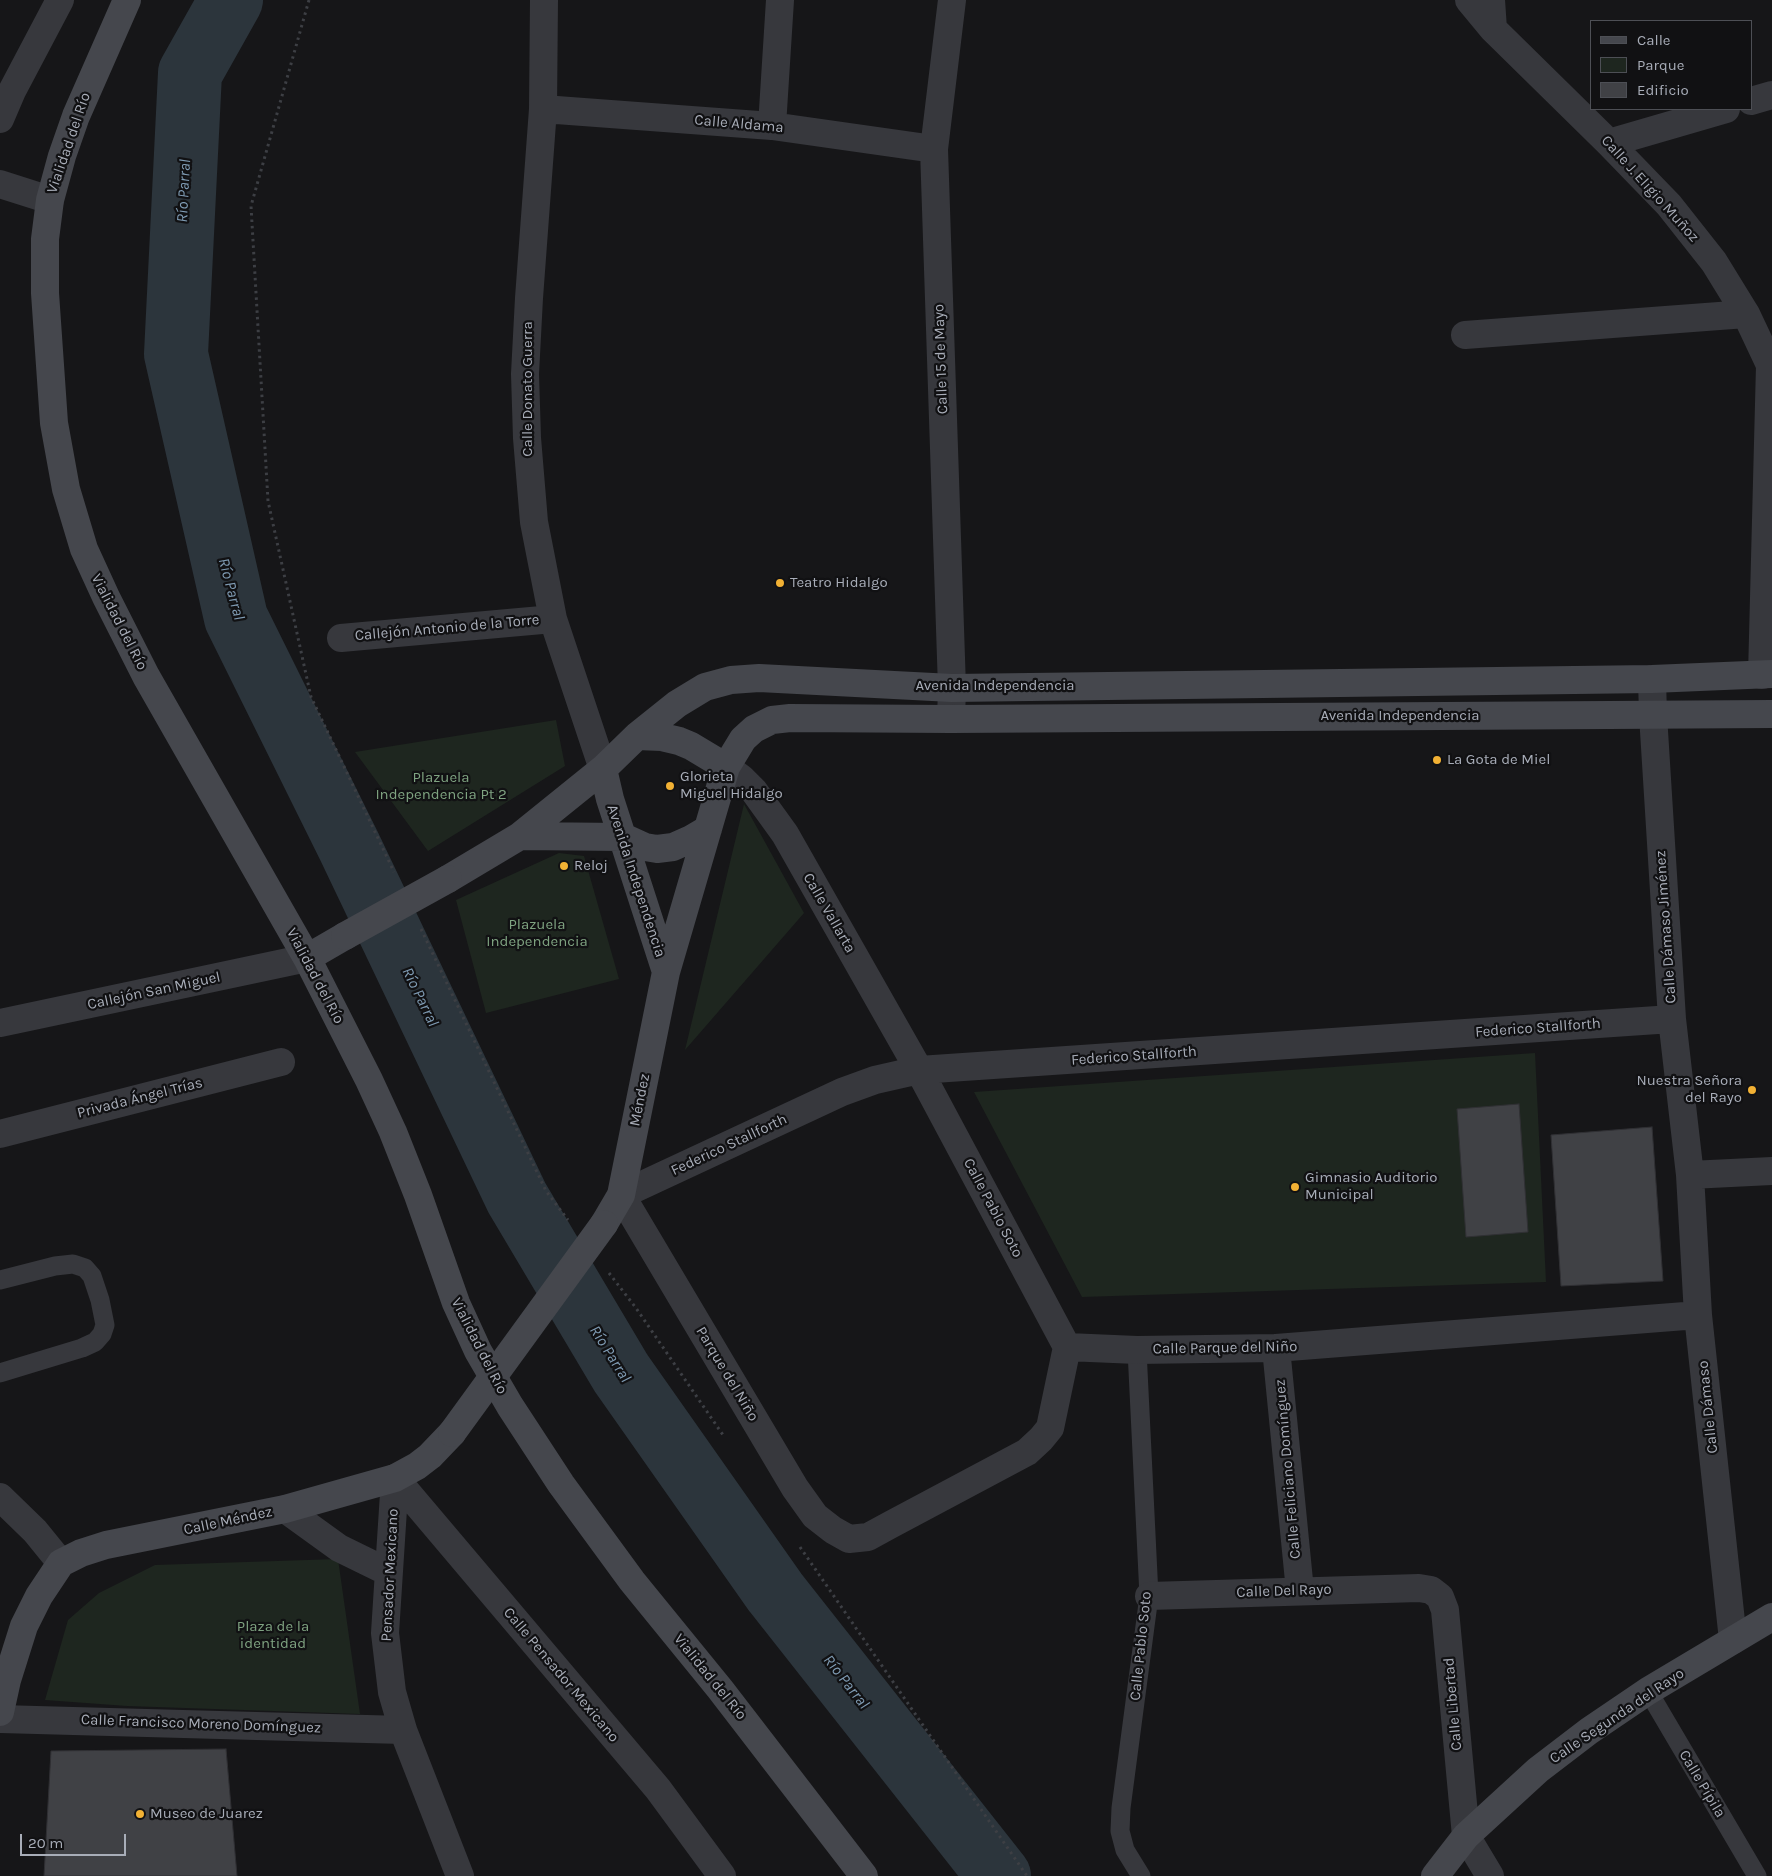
<!DOCTYPE html>
<html>
<head>
<meta charset="utf-8">
<style>
	body { margin:0 }
	#map { position:relative; width:1772px; height:1876px; overflow:hidden; background:#161618; font-family:Karla,sans-serif }
	canvas { display:block }
	.legend { position:absolute; left:1590px; top:20px; width:162px; height:90px; box-sizing:border-box; background:#111113; border:1px solid #4d4f55; margin:0; padding:6px 9px; list-style:none; font-size:15px; color:#a8adb8 }
	.legend li { display:flex; align-items:center; gap:10px; height:25px }
	.legend b { width:25px; border:1px solid #4d4f55 }
	.scale { position:absolute; left:20px; top:1834px; width:106px; height:22px; box-sizing:border-box; border:2px solid #a8adb8; border-top:0; padding-left:6px; font-size:15px; line-height:18px; white-space:nowrap; color:#a8adb8; -webkit-text-stroke:4px #111113; paint-order:stroke }
</style>
</head>
<body>
<div id="map">
<canvas width="1772" height="1876"></canvas>
<ul class="legend">
<li><b style="height:6px;background:#45474d"></b>Calle</li>
<li><b style="height:14px;background:#1e261f"></b>Parque</li>
<li><b style="height:14px;background:#404145"></b>Edificio</li>
</ul>
<div class="scale">20 m</div>
</div>
<script>
const context = document.querySelector('canvas').getContext('2d');
context.lineJoin = 'round';
function fill(path, color) { context.fillStyle = color; context.fill(path, 'evenodd'); }
const poly = rows => new Path2D(rows.map(r => 'M' + r).join(''));
function stroke(path, color, width, dash) { context.strokeStyle = color; context.lineWidth = width; context.lineCap = dash ? 'butt' : 'round'; context.setLineDash(dash || []); context.stroke(path); }
function label(font, color, halo, rows, align = 'center') {
  context.font = font + ' Karla,sans-serif'; context.lineWidth = 4.5; context.setLineDash([]); context.textBaseline = 'middle'; context.strokeStyle = halo; context.fillStyle = color; for (const [text, x, y, turn = 0] of rows) {
    context.save(); context.translate(x, y); context.rotate((+turn || 0) * Math.PI / 180); context.textAlign = isNaN(turn) ? turn : align; if (halo) context.strokeText(text, 0, 0); context.fillText(text, 0, 0); context.restore();
  }
}
fill(poly([
	[556,720,565,766,428,851,355,752],
	[744,804,804,913,685,1050],
	[559,853,584,856,619,979,486,1013,456,900],
	[1535,1053,1546,1282,1082,1297,974,1092],
	[338,1559,360,1714,127,1706,45,1700,68,1620,99,1593,155,1565]
]), '#1e261f');
stroke(poly([
	[231,0,190,73,176,354,236,618,349,846,517,1198,621,1373,775,1592,999,1876]
]), '#2c353c', 64);
const building = poly([
	[1519,1104,1528,1232,1466,1237,1457,1109,1519,1104],
	[1652,1127,1663,1281,1561,1286,1551,1135,1652,1127],
	[226,1749,237,1876,44,1876,51,1751,226,1749]
]);
fill(building, '#404145');
stroke(building, '#303034', 1);
stroke(poly([
	[309,0,251,206,268,501,311,697,394,872],
	[421,929,546,1191,568,1220],
	[609,1273,636,1308,723,1435],
	[800,1547,1027,1876]
]), '#3d3f44', 3, [2.5, 4]);
stroke(poly([
	[0,1280,55,1266,73,1264,85,1268,92,1276,100,1300,105,1325,102,1334,95,1342,82,1348,0,1373],
	[1137,1350,1149,1596,1121,1808,1120,1831,1125,1850,1141,1876],
	[1648,1691,1757,1876]
]), '#37383d', 19);
stroke(poly([
	[544,0,543,109,529,298,525,374,527,438,534,522,553,619,603,769],
	[1469,0,1493,29],
	[1491,0,1493,29,1609,143,1669,205,1714,262,1746,314,1770,365,1762,675],
	[1751,101,1772,95],
	[543,109,772,126,934,149],
	[0,119,12,91,60,0],
	[772,126,780,0],
	[1609,143,1726,109],
	[0,184,50,200],
	[1465,335,1746,314],
	[341,638,553,619],
	[1652,679,1653,715,1672,1019,1690,1175,1698,1315,1733,1640],
	[951,719,952,688,934,149,952,0],
	[726,767,741,778,754,791,785,834,919,1070,1067,1347],
	[0,1023,307,958],
	[0,1134,281,1062],
	[1690,1175,1772,1171],
	[1067,1347,1050,1428,1041,1439,1027,1452,890,1525,868,1537,849,1539,833,1530,815,1516,795,1488,621,1195,842,1092,875,1080,919,1070,1672,1019],
	[1067,1347,1137,1350,1276,1348,1698,1315],
	[1276,1348,1300,1591],
	[395,1478,658,1789,722,1876],
	[395,1478,385,1633,392,1692,403,1730,460,1876],
	[0,1497,35,1531,61,1563],
	[285,1509,339,1548,388,1572],
	[1149,1596,1419,1588,1431,1590,1440,1597,1445,1610,1466,1836,1490,1876],
	[0,1719,403,1730]
]), '#37383d', 28);
stroke(poly([
	[127,0,76,116,62,156,50,200,45,239,45,293,54,423,66,489,84,549,106,597,146,676,307,958,369,1080,393,1132,418,1195,456,1303,478,1351,510,1406,561,1484,632,1581,720,1689,864,1876],
	[637,736,662,737,679,741,691,746,726,767],
	[603,769,610,799,666,972],
	[520,836,623,837,645,847,657,849,673,847,691,839,708,829],
	[448,879,520,836,603,769,637,736,677,704,705,687,731,680,759,678,952,688,1652,679,1772,674],
	[307,958,345,936],
	[604,1224,621,1195,666,972,726,767,743,739,754,729,772,720,790,718,951,719,1772,714],
	[0,1712,7,1680,24,1626,39,1596,61,1563,81,1553,106,1545,285,1509,395,1478,417,1466,430,1456,452,1433],
	[1435,1876,1466,1836,1538,1770,1589,1731,1648,1691,1772,1617]
]), '#45474d', 28);
stroke(poly([
	[345,936,448,879],
	[452,1433,604,1224]
]), '#45474d', 28);
for (const [x, y, r, color] of [
	[780,583,5,"#f2b134"],
	[1437,760,5,"#f2b134"],
	[670,786,5,"#f2b134"],
	[564,866,5,"#f2b134"],
	[1752,1090,5,"#f2b134"],
	[1295,1187,5,"#f2b134"],
	[140,1814,5,"#f2b134"]
]) { const dot = new Path2D(); dot.arc(x, y, r, 0, 2 * Math.PI); context.fillStyle = color; context.fill(dot); stroke(dot, '#111113', 2); }
label('15px', '#a8adb8', '#111113', [
	["Calle Aldama",739,124,5],
	["Vialidad del Río",69,143,-71],
	["Calle J. Eligio Muñoz",1650,189,48],
	["Calle 15 de Mayo",941,359,-92],
	["Calle Donato Guerra",528,389,-90],
	["Vialidad del Río",119,622,63],
	["Callejón Antonio de la Torre",447,628,-5],
	["Avenida Independencia",995,686],
	["Avenida Independencia",1400,716],
	["Avenida Independencia",636,881,72],
	["Calle Vallarta",829,913,60],
	["Calle Dámaso Jiménez",1666,927,-94],
	["Vialidad del Río",315,976,62],
	["Callejón San Miguel",154,991,-12],
	["Federico Stallforth",1538,1028,-4],
	["Federico Stallforth",1134,1056,-4],
	["Privada Ángel Trías",140,1098,-14],
	["Méndez",640,1100,-79],
	["Federico Stallforth",729,1145,-25],
	["Calle Pablo Soto",993,1208,62],
	["Vialidad del Río",479,1346,63],
	["Calle Parque del Niño",1225,1348,-1],
	["Parque del Niño",727,1374,59],
	["Calle Dámaso",1708,1407,-96],
	["Calle Feliciano Domínguez",1288,1469,-95],
	["Calle Méndez",228,1521,-12],
	["Pensador Mexicano",390,1575,-87],
	["Calle Del Rayo",1284,1591,-2],
	["Calle Pablo Soto",1141,1646,-84],
	["Calle Pensador Mexicano",561,1675,50],
	["Vialidad del Río",710,1677,51],
	["Calle Libertad",1453,1704,-95],
	["Calle Segunda del Rayo",1617,1716,-34],
	["Calle Francisco Moreno Domínguez",201,1724,2],
	["Calle Pípila",1702,1784,59]
]);
label('15px', '#a8adb8', '#111113', [
	["Teatro Hidalgo",790,583],
	["La Gota de Miel",1447,760],
	["Glorieta",680,777],
	["Miguel Hidalgo",680,794],
	["Reloj",574,866],
	["Nuestra Señora",1742,1081,"right"],
	["del Rayo",1742,1098,"right"],
	["Gimnasio Auditorio",1305,1178],
	["Municipal",1305,1195],
	["Museo de Juarez",150,1814]
], 'left');
label('15px', '#7fa381', '#111113', [
	["Plazuela",441,778],
	["Independencia Pt 2",441,795],
	["Plazuela",537,925],
	["Independencia",537,942],
	["Plaza de la",273,1627],
	["identidad",273,1644]
]);
label('italic 16px', '#7f9bb3', '#111113', [
	["Río Parral",184,191,-87],
	["Río Parral",231,589,75],
	["Río Parral",420,997,64],
	["Río Parral",610,1354,58],
	["Río Parral",846,1682,52]
]);
</script>
</body>
</html>
